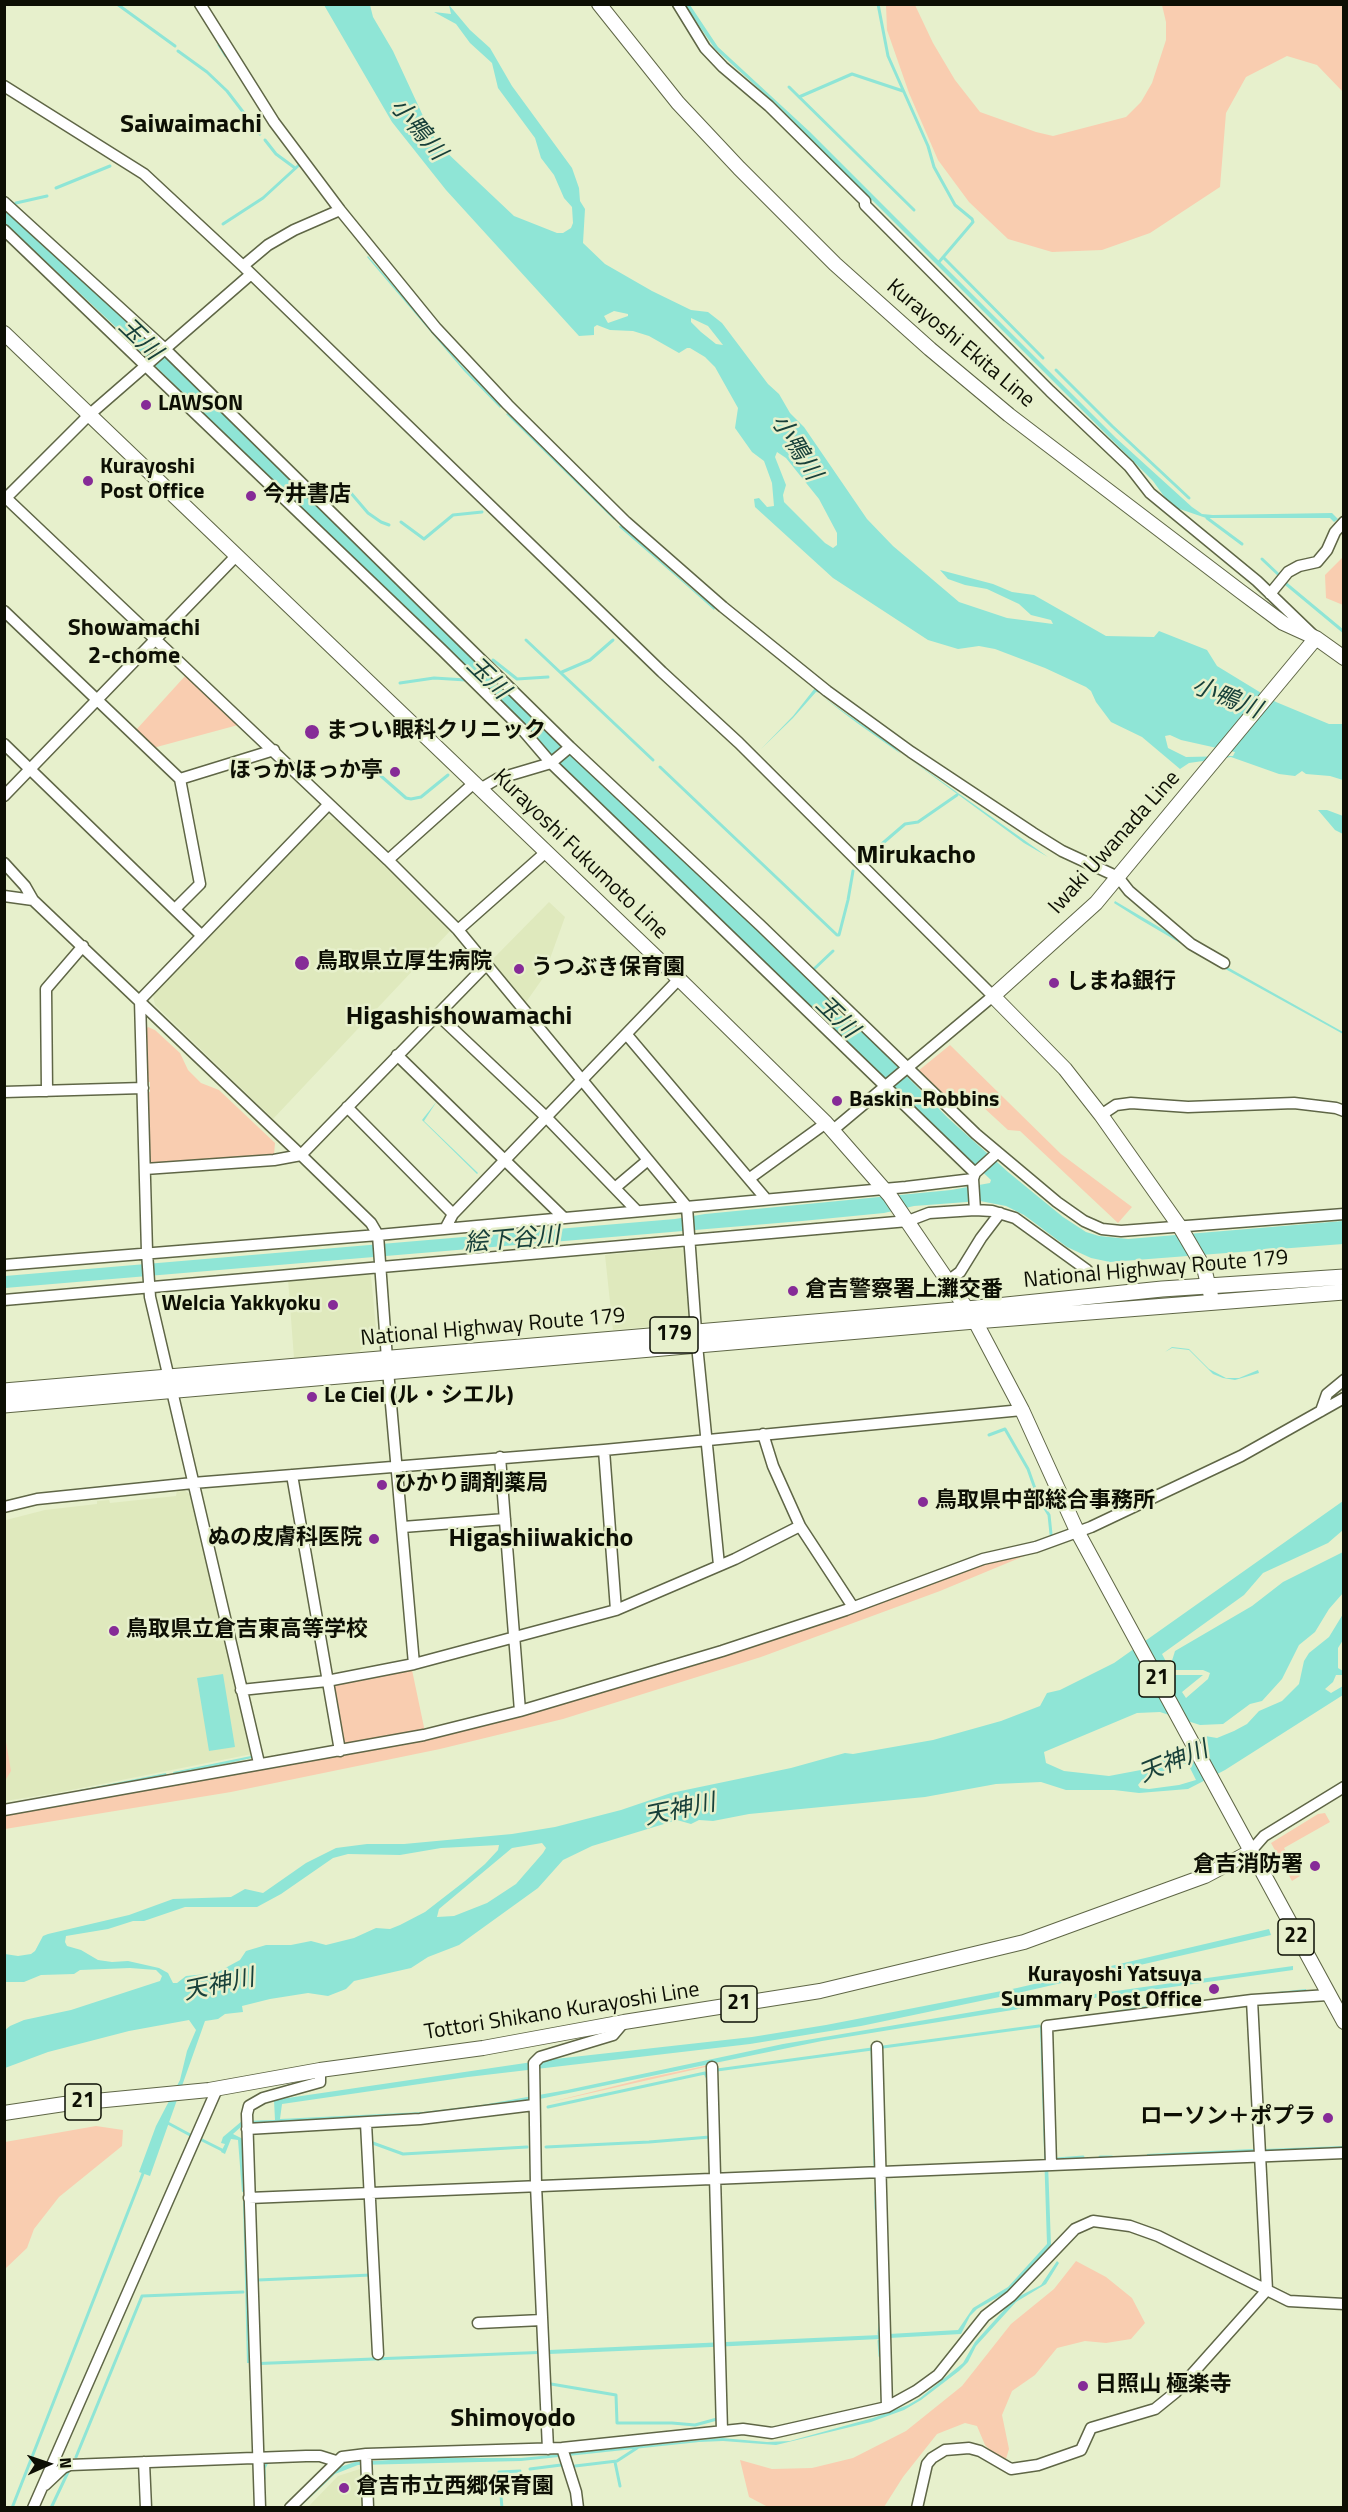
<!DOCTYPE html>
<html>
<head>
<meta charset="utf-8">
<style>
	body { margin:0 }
	#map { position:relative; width:1348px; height:2512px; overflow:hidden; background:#e7f0cc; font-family:"Titillium Web",sans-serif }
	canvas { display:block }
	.frame { position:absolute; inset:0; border:6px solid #0d0f04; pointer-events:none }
	.north { position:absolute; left:18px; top:2434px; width:60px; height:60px; -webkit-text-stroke:4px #e7f0cc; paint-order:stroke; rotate:87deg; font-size:16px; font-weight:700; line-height:24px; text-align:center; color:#0d0f04 }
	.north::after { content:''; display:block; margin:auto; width:21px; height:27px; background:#0d0f04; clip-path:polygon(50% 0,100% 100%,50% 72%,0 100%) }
</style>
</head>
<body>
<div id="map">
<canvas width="1348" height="2512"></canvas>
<div class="frame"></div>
<div class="north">N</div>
</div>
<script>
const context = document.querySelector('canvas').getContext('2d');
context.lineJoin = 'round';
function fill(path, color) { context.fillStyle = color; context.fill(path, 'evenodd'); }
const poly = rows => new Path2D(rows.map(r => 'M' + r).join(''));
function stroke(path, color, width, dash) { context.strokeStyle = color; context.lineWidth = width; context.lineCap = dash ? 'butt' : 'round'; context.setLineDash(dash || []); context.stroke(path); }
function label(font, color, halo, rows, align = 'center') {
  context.font = font + ' "Titillium Web","Noto Sans JP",sans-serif'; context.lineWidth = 5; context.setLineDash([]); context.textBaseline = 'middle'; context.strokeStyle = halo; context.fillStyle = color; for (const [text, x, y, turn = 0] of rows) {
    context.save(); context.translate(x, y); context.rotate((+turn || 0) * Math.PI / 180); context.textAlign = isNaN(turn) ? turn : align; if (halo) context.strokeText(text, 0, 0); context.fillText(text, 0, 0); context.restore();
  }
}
fill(poly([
	[340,819,450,931,273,1119,155,1005,153,995,308,833,323,820],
	[549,902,565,917,543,978,524,1005,489,963],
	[679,1248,687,1252,692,1318,688,1323,613,1330,605,1255],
	[364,1273,371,1276,376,1328,374,1335,359,1352,294,1358,288,1279],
	[183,1489,191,1495,252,1754,56,1793,5,1801,6,1520,45,1510,97,1504,97,1501,109,1500,110,1503,176,1496,177,1490],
	[360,2469,363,2507,307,2508,338,2476]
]), '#dfe9bd');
fill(poly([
	[886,5,915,5,933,43,955,80,980,112,1036,132,1053,136,1126,117,1141,102,1152,83,1166,40,1166,22,1162,5,1343,5,1343,92,1317,65,1287,56,1246,77,1226,113,1220,187,1150,233,1102,250,1052,252,1008,239,969,202,938,160,909,93,887,30],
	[1343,557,1343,605,1326,598,1325,575],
	[186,675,238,725,153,748,136,730],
	[148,1027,155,1030,180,1053,188,1070,201,1083,219,1090,275,1143,274,1155,152,1165,149,1161,146,1092,150,1092,150,1082,146,1082,145,1030],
	[950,1045,1061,1154,1132,1207,1118,1223,1020,1131,1008,1130,970,1095,956,1110,918,1071],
	[1029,1554,940,1591,761,1657,563,1719,440,1749,231,1792,5,1829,4,1814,169,1786,553,1705,982,1561],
	[412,1670,425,1732,348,1747,342,1742,333,1688,337,1682],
	[5,1736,11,1771,5,1781,4,1781],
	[1325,1813,1330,1822,1284,1848,1300,1876,1292,1881,1271,1843,1318,1814],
	[723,2062,710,2066,547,2103,647,2078],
	[96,2126,123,2130,122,2146,59,2197,34,2229,27,2248,5,2269,5,2142],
	[1076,2261,1106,2277,1132,2298,1145,2323,1131,2339,1106,2343,1085,2341,1057,2348,1035,2375,1012,2391,1002,2415,1009,2449,1006,2459,993,2453,985,2445,977,2426,965,2423,937,2434,903,2477,884,2507,768,2507,749,2497,740,2460,772,2469,812,2468,853,2458,906,2431,962,2386,1011,2324,1054,2289]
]), '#f9cdb0');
fill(poly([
	[324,5,370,5,373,17,393,51,430,131,442,148,514,216,557,233,563,233,571,228,573,223,572,207,564,198,554,175,541,158,535,138,498,88,492,63,470,43,456,24,434,12,451,14,449,5,470,30,490,48,512,86,572,168,579,188,580,201,585,209,583,243,605,264,652,291,691,310,708,312,722,323,768,384,779,394,790,413,804,427,867,519,893,546,959,602,1007,618,1053,624,1051,620,1031,615,1019,604,987,589,965,585,948,579,940,570,993,584,1012,592,1034,595,1106,636,1154,637,1159,631,1207,650,1217,666,1276,702,1329,724,1343,724,1343,780,1330,776,1306,774,1302,771,1295,776,1279,774,1231,757,1189,763,1180,769,1142,737,1111,722,1096,702,1091,691,1086,687,1045,668,995,649,979,646,958,649,928,640,833,578,755,507,754,499,759,498,767,507,774,506,772,483,764,461,752,452,735,428,738,408,715,367,705,357,690,348,687,348,679,353,649,336,633,331,610,330,597,325,594,327,594,335,579,336,446,190,392,122],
	[614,311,628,314,628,316,608,323,604,316],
	[691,318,708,326,723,345,716,344,701,332,691,322],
	[777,452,786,458,819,499,837,533,837,545,833,548,825,543,784,502,783,495,786,485,775,457],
	[1170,735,1181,740,1235,752,1233,756,1186,757,1168,748,1165,736],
	[685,5,690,5,718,47,810,132,1116,438,1192,507,1202,514,1213,515,1332,513,1338,519,1334,522,1330,518,1206,518,1171,506,1153,481,778,106,715,49],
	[5,207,134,326,835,1006,835,1010,844,1018,849,1018,948,1118,1008,1172,1063,1217,1086,1232,1099,1236,1128,1239,1343,1221,1343,1244,1110,1262,1091,1258,1067,1247,1024,1215,1006,1206,980,1201,914,1206,884,1213,802,1221,5,1288,5,1276,675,1219,705,1214,951,1190,990,1183,991,1180,656,860,120,331,5,223],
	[368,256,461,365,501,406,500,408,464,371,367,257],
	[508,413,588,492,615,518,614,520,506,414],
	[620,525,692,589,715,608,714,610,687,586,619,527],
	[815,688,821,693,816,692,793,718,761,749,793,716],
	[824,698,894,747,901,754,857,723],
	[911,760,934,776,1048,857,1024,843],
	[1318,810,1327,810,1343,816,1343,834,1335,830],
	[1115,901,1213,959,1343,1032,1343,1034,1209,960,1141,920,1114,903],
	[437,1101,424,1121,478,1173,477,1174,422,1120],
	[1172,1347,1189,1349,1209,1369,1226,1378,1239,1378,1258,1370,1259,1373,1235,1380,1223,1378,1213,1374,1189,1350,1172,1348,1165,1352],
	[1343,1501,1343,1530,1328,1543,1263,1573,1244,1595,1162,1654,1173,1675,1203,1675,1182,1692,1186,1698,1208,1679,1210,1673,1203,1670,1175,1670,1171,1664,1175,1651,1252,1606,1283,1582,1343,1552,1343,1593,1329,1609,1315,1632,1299,1645,1282,1679,1262,1701,1250,1704,1223,1724,1200,1725,1160,1712,1137,1713,1044,1752,1046,1763,1064,1771,1109,1776,1146,1769,1205,1736,1217,1738,1234,1731,1247,1724,1259,1711,1282,1701,1299,1684,1304,1661,1309,1653,1329,1637,1343,1614,1343,1640,1338,1648,1338,1668,1343,1671,1343,1675,1336,1675,1333,1682,1325,1689,1331,1693,1343,1686,1343,1695,1225,1770,1188,1789,1139,1793,1114,1790,1066,1790,1041,1782,996,1784,925,1797,749,1814,713,1821,699,1820,691,1824,677,1820,592,1846,563,1860,538,1888,459,1945,428,1957,411,1968,354,1981,346,1989,328,1996,308,1993,270,1999,242,2006,243,2012,225,2014,218,2019,205,2021,150,2176,139,2172,156,2126,180,2080,187,2051,196,2030,189,2020,129,2031,48,2052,5,2068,4,2031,10,2026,24,2020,71,2010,160,1981,162,1976,156,1970,130,1968,80,1970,74,1974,41,1975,24,1982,5,1982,5,1954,18,1956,31,1954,35,1951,43,1936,48,1934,129,1915,173,1899,231,1897,245,1889,263,1893,306,1863,336,1848,367,1844,404,1844,512,1834,555,1827,621,1810,671,1793,791,1768,845,1753,853,1754,933,1740,1001,1721,1040,1706,1047,1693,1060,1690,1114,1663],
	[1180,1764,1188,1764,1196,1780,1179,1785,1149,1789,1140,1788,1138,1785,1142,1780],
	[542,1843,546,1848,543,1853,516,1884,487,1903,454,1916,437,1917,439,1909,512,1848],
	[499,1845,498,1850,485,1864,465,1881,425,1912,400,1925,390,1929,376,1928,354,1938,326,1945,311,1941,291,1945,266,1945,246,1951,240,1960,216,1973,186,1976,177,1983,173,1983,168,1973,159,1968,128,1961,112,1962,98,1960,81,1950,67,1946,65,1942,66,1936,108,1929,133,1921,144,1921,185,1907,257,1907,281,1894,333,1858,348,1854,400,1855,441,1848],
	[223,1674,235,1747,209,1751,197,1678],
	[251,1756,252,1758,174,1775,173,1772],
	[166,1773,167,1777,82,1792,80,1790],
	[1269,1929,1271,1935,1009,1995,861,2026,750,2044,468,2077,282,2104,280,2119,423,2112,482,2105,567,2090,783,2044,990,2009,1207,1978,1293,1966,1293,1970,1037,2006,822,2041,486,2110,242,2126,233,2134,243,2139,245,2191,242,2192,238,2140,231,2139,225,2154,221,2152,225,2144,221,2143,223,2137,242,2121,275,2120,274,2100,546,2060,752,2037,826,2025,1017,1988],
	[1306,1989,1307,1992,1043,2027,1051,2245,1007,2292,977,2309,970,2316,961,2334,889,2338,889,2334,958,2330,973,2308,1008,2287,1047,2244,1040,2027,1042,2023,1138,2007],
	[1344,2146,1343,2148,1265,2151,1264,2149],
	[1253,2149,1253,2151,1147,2156,1147,2154],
	[243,2201,245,2201,250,2363,247,2363],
	[1057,2261,1059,2263,1046,2284,1016,2302,976,2346,968,2362,959,2371,921,2400,904,2410,871,2422,776,2445,723,2441,699,2442,521,2461,358,2465,335,2474,299,2508,332,2473,340,2467,355,2462,426,2458,521,2458,722,2438,767,2442,790,2441,873,2418,908,2405,920,2398,963,2363,975,2342,1014,2299,1041,2285],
	[880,2335,880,2339,712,2347,549,2354,549,2350],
	[538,2351,538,2354,260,2365,259,2362]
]), '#8fe5d6');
stroke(poly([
	[117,4,175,46],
	[878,4,888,56,928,146,934,167,955,205,972,219,973,222,939,262],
	[219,45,226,56],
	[178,51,207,72,227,91,260,134],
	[789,87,914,210],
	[799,97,852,74,903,91],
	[265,140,276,154,295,168],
	[56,188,110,166],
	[16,203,47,196],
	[223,224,263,198,299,165],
	[943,257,1043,358],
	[1056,370,1112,426,1189,498],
	[317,488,343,489,350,492,368,513,381,522,389,525],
	[1207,518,1242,544],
	[401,522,424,539,453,515,482,512],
	[1262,559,1280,576],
	[1285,583,1344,632],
	[526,640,653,760],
	[493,660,517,679,548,677],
	[562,672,590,660,613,640],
	[400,683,434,678,466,680],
	[660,767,837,935,839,935,848,900,853,871],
	[381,776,406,798,411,799,421,797,448,775],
	[869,855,905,824,918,822,957,795],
	[814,969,833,951],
	[989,1435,1005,1429,1028,1469,1038,1497,1049,1515,1051,1534],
	[883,2047,1039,2026],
	[872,2050,875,2166],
	[717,2070,872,2049],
	[548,2107,705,2073,708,2079],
	[166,2122,192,2136],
	[198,2138,224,2151],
	[370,2142,403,2154,527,2147],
	[546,2147,649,2142,710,2137],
	[1100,2157,1112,2157],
	[1056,2159,1083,2157],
	[876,2192,876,2209],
	[258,2280,371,2275],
	[879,2334,880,2324],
	[879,2341,880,2356],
	[551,2384,616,2395,617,2423,672,2423,695,2425,717,2419],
	[76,2457,142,2296,243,2292],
	[615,2462,620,2486],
	[575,2466,617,2461,637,2448],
	[530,2469,561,2465],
	[264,2479,264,2468,267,2462,270,2462],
	[12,2508,144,2171],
	[51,2508,69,2470],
	[502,2508,499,2472,520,2471]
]), '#8fe5d6', 3);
const minor = poly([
	[200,4,274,122,340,210,436,328,508,405,626,522,723,607,827,691,911,752,1033,833,1062,851,1118,877,1129,891,1191,944,1224,963],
	[678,4,705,48,723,67,769,106,865,201,865,205,1050,391,1129,466,1150,493,1257,581,1312,634],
	[4,86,144,174,243,266,662,672,739,743,993,996,833,1130],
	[4,202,164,348,570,747,761,926,976,1134,1057,1202,1084,1221,1102,1229,1121,1231,1344,1214],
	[4,230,442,650,521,728,551,763,975,1173,973,1179,906,1187,378,1235,4,1265],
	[243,266,268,245,294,230,340,210],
	[4,496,388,860,458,930,687,1207,697,1345,719,1565],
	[4,500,89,415,250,275],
	[1270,594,1288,572,1299,566,1317,562,1327,550,1335,532,1344,522],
	[4,611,180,779,200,884,175,909],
	[4,744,201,935],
	[180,779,274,750],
	[480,789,497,779,551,763,570,747],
	[4,796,237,555],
	[388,860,474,783],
	[4,863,25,886,33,900,301,1155,371,1223,378,1235,387,1359,414,1664],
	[4,896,33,900],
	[458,930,546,852],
	[438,1015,546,1117,637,1211],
	[627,1035,766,1199],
	[397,1055,563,1217],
	[47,1091,46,989,83,946],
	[4,1092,143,1088],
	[347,1107,453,1214],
	[1101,1115,1116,1105,1131,1103,1188,1107,1294,1103,1336,1108,1344,1111],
	[145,1169,274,1160,301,1155,486,965],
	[975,1173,997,1153],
	[750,1178,826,1123],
	[973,1179,975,1210],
	[616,1187,648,1160],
	[445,1229,453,1214,679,979],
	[948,1281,960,1272,981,1238,1000,1213],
	[4,1300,908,1221,929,1213,975,1210,992,1211,1015,1218,1087,1270],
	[1321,1411,1327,1394,1344,1380],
	[763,1434,773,1466,800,1526,853,1607],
	[604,1450,616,1610],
	[500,1457,520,1711],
	[292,1475,340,1751],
	[4,1507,37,1499,193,1483,604,1450,1022,1410],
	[403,1527,505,1519],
	[241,1690,327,1681,414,1664,616,1610,735,1559,800,1526],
	[259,1763,150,1297,147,1252,140,1000,328,805],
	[4,1810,424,1735,520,1711,722,1651,846,1610,983,1559,1036,1547,1091,1527,1241,1456,1344,1398],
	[1250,1852,1264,1836,1344,1787],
	[877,2047,887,2407],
	[712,2067,722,2431],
	[366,2123,378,2354],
	[247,2129,420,2119,534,2105],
	[1051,2165,1047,2026,1252,2000],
	[249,2198,1344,2153],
	[478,2323,542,2320],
	[562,2448,576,2492,578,2508],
	[548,2449,536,2185,534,2063,540,2057,613,2035,624,2022],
	[366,2454,368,2508],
	[144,2462,146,2508],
	[45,2485,63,2468,70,2465,306,2456,320,2456,336,2461],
	[33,2508,217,2089],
	[260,2508,247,2114,249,2106,263,2098,320,2082,320,2070],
	[290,2508,342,2457,366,2454,562,2448,743,2429,772,2433,887,2407,916,2391,938,2375,985,2316,1011,2296,1075,2229,1093,2221,1130,2226,1158,2236,1289,2301,1344,2304],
	[917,2508,927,2464,932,2458,945,2450,969,2448,980,2451,1011,2469,1038,2465,1081,2450,1091,2428,1155,2409,1176,2392,1267,2290,1252,2000,1328,1995]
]);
const major = poly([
	[599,4,678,103,739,168,835,264,930,349,1009,415,1240,591,1283,623,1316,638,1344,658],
	[4,333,679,979,826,1123,890,1196,975,1321,1022,1410,1077,1531,1344,2022],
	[1211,1296,1204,1268,1180,1227,1101,1115,1065,1069,993,996,1096,903,1316,638],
	[4,2113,64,2104,209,2090,320,2070,483,2048,624,2022,820,1991,1024,1942,1205,1876,1250,1852]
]);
const highway = poly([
	[4,1391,967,1309,1162,1289,1344,1277],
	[4,1405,975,1321,1344,1292]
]);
stroke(minor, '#5f6646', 13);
stroke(major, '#5f6646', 16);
stroke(highway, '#5f6646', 17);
stroke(minor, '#fff', 10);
stroke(major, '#fff', 14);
stroke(highway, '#fff', 15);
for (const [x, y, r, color] of [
	[146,405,6,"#862b97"],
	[88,481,6,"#862b97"],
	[251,496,6,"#862b97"],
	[312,732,8,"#862b97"],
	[395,772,6,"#862b97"],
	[302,963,8,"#862b97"],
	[519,969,6,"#862b97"],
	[1054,983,6,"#862b97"],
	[837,1101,6,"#862b97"],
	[793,1291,6,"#862b97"],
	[333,1305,6,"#862b97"],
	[312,1397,6,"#862b97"],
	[382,1485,6,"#862b97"],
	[923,1502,6,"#862b97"],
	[374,1539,6,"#862b97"],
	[114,1631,6,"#862b97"],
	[1315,1866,6,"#862b97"],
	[1214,1989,6,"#862b97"],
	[1328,2118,6,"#862b97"],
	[1083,2386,6,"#862b97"],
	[344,2488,6,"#862b97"]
]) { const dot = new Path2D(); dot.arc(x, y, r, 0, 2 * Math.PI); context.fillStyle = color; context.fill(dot); stroke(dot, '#e7f0cc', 2); }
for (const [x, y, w] of [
	[674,1335,48],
	[1157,1679,36],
	[1296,1937,36],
	[739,2004,36],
	[83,2102,36]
]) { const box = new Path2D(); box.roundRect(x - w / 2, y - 18, w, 36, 4.5); context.fillStyle = '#e7f0cc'; context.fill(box); stroke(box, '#0d0f04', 1.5); }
label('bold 21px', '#0d0f04', null, [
	["179",674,1335],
	["21",1157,1679],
	["22",1296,1937],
	["21",739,2004],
	["21",83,2102]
]);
label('22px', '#0d0f04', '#e7f0cc', [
	["Kurayoshi Ekita Line",960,344,40],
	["Iwaki Uwanada Line",1115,843,-48],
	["Kurayoshi Fukumoto Line",580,855,44],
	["National Highway Route 179",1156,1270,-5],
	["National Highway Route 179",493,1328,-5],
	["Tottori Shikano Kurayoshi Line",562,2012,-9]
]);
label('bold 22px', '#0d0f04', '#e7f0cc', [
	["LAWSON",158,405],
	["Kurayoshi",100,468],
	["Post Office",100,493],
	["今井書店",263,496],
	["まつい眼科クリニック",326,732],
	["ほっかほっか亭",383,772,"right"],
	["鳥取県立厚生病院",316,963],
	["うつぶき保育園",531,969],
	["しまね銀行",1066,983],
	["Baskin-Robbins",849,1101],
	["倉吉警察署上灘交番",805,1291],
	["Welcia Yakkyoku",321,1305,"right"],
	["Le Ciel (ル・シエル)",324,1397],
	["ひかり調剤薬局",394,1485],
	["鳥取県中部総合事務所",935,1502],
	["ぬの皮膚科医院",362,1539,"right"],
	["鳥取県立倉吉東高等学校",126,1631],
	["倉吉消防署",1303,1866,"right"],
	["Kurayoshi Yatsuya",1202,1976,"right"],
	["Summary Post Office",1202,2001,"right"],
	["ローソン＋ポプラ",1316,2118,"right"],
	["日照山 極楽寺",1095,2386],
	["倉吉市立西郷保育園",356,2488]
], 'left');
label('italic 24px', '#18403a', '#e7f0cc', [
	["小鴨川",417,130,50],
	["玉川",139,340,44],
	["小鴨川",795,448,58],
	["玉川",487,679,44],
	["小鴨川",1226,699,22],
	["玉川",836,1018,44],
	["絵下谷川",512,1241,-5],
	["天神川",1174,1763,-22],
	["天神川",680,1811,-12],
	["天神川",219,1986,-12]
]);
label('bold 24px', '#0d0f04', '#e7f0cc', [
	["Showamachi",134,629],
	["2-chome",134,657]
]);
label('bold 26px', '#0d0f04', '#e7f0cc', [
	["Saiwaimachi",191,126],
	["Mirukacho",916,857],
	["Higashishowamachi",459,1018],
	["Higashiiwakicho",541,1540],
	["Shimoyodo",513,2420]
]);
</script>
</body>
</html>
